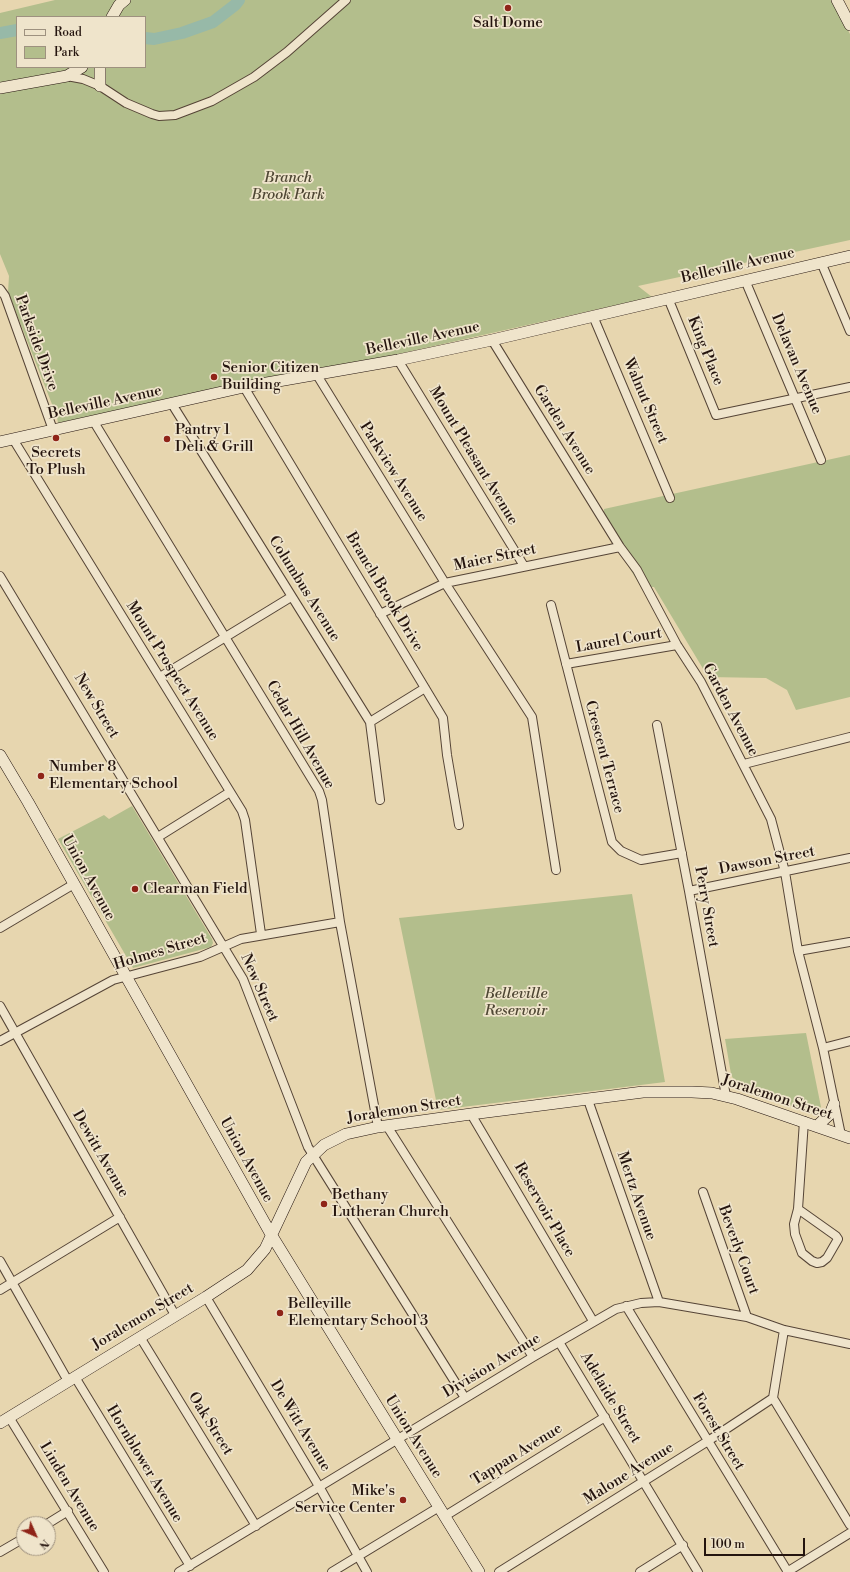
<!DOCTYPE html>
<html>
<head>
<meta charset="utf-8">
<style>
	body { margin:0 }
	#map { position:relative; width:850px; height:1572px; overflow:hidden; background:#e7d6af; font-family:"Libre Bodoni",serif }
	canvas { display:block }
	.legend { position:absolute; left:16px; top:16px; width:130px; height:52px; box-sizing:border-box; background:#efe4cb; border:1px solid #9e917f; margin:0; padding:5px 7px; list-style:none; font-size:12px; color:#24140e }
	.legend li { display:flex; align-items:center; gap:8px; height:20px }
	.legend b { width:20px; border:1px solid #9e917f }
	.north { position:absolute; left:16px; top:1516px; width:40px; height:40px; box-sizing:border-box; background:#efe4cb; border:1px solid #9e917f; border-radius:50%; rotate:135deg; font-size:11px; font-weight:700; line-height:16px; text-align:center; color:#24140e }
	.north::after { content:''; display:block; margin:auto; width:14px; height:18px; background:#8f2418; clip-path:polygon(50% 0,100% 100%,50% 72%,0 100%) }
	.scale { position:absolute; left:704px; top:1538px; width:101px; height:18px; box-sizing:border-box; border:2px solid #24140e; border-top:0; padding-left:5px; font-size:12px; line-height:14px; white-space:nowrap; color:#24140e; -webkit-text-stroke:3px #efe4cb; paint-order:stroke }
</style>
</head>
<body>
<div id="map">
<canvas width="850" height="1572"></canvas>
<ul class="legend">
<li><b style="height:5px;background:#efe4cb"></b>Road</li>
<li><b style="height:11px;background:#b3be8c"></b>Park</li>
</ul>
<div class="north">N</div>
<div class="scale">100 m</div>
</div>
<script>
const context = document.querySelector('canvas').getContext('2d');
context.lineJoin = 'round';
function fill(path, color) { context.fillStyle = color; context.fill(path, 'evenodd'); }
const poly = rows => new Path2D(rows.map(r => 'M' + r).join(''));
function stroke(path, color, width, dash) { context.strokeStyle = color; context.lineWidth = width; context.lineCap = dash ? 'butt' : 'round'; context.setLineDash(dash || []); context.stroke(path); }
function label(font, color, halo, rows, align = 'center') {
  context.font = font + ' "Libre Bodoni",serif'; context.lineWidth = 3.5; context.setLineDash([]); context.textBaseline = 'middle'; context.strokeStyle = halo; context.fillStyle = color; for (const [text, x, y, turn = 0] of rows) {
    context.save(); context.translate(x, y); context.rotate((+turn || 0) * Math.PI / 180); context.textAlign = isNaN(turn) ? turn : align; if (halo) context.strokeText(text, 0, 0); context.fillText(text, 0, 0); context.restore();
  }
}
fill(poly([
	[55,0,832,0,850,34,850,240,638,286,652,297,354,364,229,386,58,423,57,417,8,292,9,276,0,254,0,13],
	[17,17,145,17,145,67,17,67],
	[850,455,850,697,796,710,787,690,766,678,708,677,654,587,641,587,596,513,604,511,604,509],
	[132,806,212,939,213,943,211,947,133,968,58,839,104,815,109,819],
	[632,894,665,1082,438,1110,399,918],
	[806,1033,821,1107,811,1114,736,1085,731,1074,725,1039]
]), '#b3be8c');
stroke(poly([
	[0,33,17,30],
	[145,38,154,39,182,33,213,22,235,5,239,0]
]), '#97b9a8', 12);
const street = poly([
	[67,76,83,79,100,86,126,103,152,114,159,116,175,115,212,101,254,77,287,52,346,0],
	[821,262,850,331],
	[745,280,821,460],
	[0,289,5,296,53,430],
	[668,298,716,415,850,387],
	[593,316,670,498],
	[492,340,620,547,637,570,677,645,701,682,771,819,785,872,798,951,823,1048,841,1135],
	[398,360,524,566],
	[317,375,445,583,532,717,556,870],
	[244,387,443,718,447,755,459,825],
	[172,404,370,722,380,800],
	[94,422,319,791,322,800,340,922,378,1127],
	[13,439,242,811,245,820,261,934],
	[0,576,243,979,308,1147,465,1398],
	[551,605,612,842,621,851,641,860,682,853],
	[380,614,445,583,620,547],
	[566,664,677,645],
	[160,677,291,597],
	[370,722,425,688],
	[657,725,689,891,726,1096],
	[744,764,850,737],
	[158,837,230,792],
	[689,891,850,858],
	[0,928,74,884],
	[798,951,850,942],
	[0,1006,175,1315],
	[0,1041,113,980,200,957,241,939,340,922],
	[823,1048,850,1041],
	[588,1100,659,1302],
	[471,1114,593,1321],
	[387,1126,533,1357],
	[703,1192,747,1317],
	[798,1209,836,1236,838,1239,827,1258,822,1262,817,1263,812,1261,802,1253,795,1234,794,1224,798,1209,804,1121],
	[0,1261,68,1381],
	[0,1290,120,1217],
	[206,1297,320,1488,367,1572],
	[626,1306,788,1572],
	[784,1330,773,1398,850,1525],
	[140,1337,256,1526],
	[559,1342,698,1572],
	[75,1377,190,1566],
	[9,1417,104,1572],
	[445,1516,605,1417],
	[47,1524,68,1511],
	[0,1552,24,1538],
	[179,1572,533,1357,616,1309,641,1303,659,1302,747,1317,784,1330,850,1344],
	[332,1572,439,1507],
	[499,1572,708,1441,773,1398],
	[640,1572,683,1545],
	[787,1572,850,1533]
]);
const secondary = poly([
	[837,0,850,25],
	[112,17,119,5,125,0],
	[100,67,100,86],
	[0,88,67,76,82,67],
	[0,442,244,387,398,360,492,340,850,256],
	[0,755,28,802,272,1236,479,1572],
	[817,1126,830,1114,834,1104],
	[0,1423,206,1297,247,1270,265,1249,306,1162,324,1145,346,1134,378,1127,471,1114,643,1092,692,1092,712,1093,737,1099,850,1138]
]);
stroke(street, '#554436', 10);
stroke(secondary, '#24140e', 12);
stroke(street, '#efe4cb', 8);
stroke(secondary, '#efe4cb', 11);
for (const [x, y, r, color] of [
	[508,8,4,"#8f2418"],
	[214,377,4,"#8f2418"],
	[56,438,4,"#8f2418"],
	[167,439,4,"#8f2418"],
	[41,776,4,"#8f2418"],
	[135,889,4,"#8f2418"],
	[324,1204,4,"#8f2418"],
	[280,1313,4,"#8f2418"],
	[403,1500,4,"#8f2418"]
]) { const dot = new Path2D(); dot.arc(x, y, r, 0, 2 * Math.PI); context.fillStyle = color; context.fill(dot); stroke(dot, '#efe4cb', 1.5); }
label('15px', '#24140e', '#efe4cb', [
	["Salt Dome",508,23,"center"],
	["Senior Citizen",222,368],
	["Building",222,385],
	["Pantry 1",175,430],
	["Deli & Grill",175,447],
	["Secrets",56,453,"center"],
	["To Plush",56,470,"center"],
	["Number 8",49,767],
	["Elementary School",49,784],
	["Clearman Field",143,889],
	["Bethany",332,1195],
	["Lutheran Church",332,1212],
	["Belleville",288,1304],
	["Elementary School 3",288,1321],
	["Mike's",395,1491,"right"],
	["Service Center",395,1508,"right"]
], 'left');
label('italic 15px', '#4f4734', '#efe4cb', [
	["Branch",288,178],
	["Brook Park",288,195],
	["Belleville",516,994],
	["Reservoir",516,1011]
]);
label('15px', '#24140e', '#efe4cb', [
	["Belleville Avenue",738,266,-13],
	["Belleville Avenue",423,339,-12],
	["Parkside Drive",36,343,70],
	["King Place",705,351,68],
	["Delavan Avenue",796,364,67],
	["Walnut Street",645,401,67],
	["Belleville Avenue",105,403,-12],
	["Garden Avenue",564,430,58],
	["Mount Pleasant Avenue",473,456,59],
	["Parkview Avenue",393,472,58],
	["Maier Street",495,558,-12],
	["Columbus Avenue",304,589,58],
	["Branch Brook Drive",384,592,59],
	["Laurel Court",619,641,-10],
	["Mount Prospect Avenue",172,671,58],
	["New Street",96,706,59],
	["Garden Avenue",730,710,62],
	["Cedar Hill Avenue",300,735,60],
	["Crescent Terrace",604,757,75],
	["Dawson Street",767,861,-11],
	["Union Avenue",88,878,61],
	["Perry Street",706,907,80],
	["Holmes Street",160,952,-17],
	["New Street",259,988,66],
	["Joralemon Street",777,1098,18],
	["Joralemon Street",404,1110,-9],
	["Dewitt Avenue",100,1154,60],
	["Union Avenue",246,1160,61],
	["Mertz Avenue",636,1196,71],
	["Reservoir Place",544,1210,60],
	["Beverly Court",738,1250,70],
	["Joralemon Street",143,1317,-31],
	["Division Avenue",492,1366,-31],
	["Adelaide Street",610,1398,59],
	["Oak Street",210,1424,58],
	["De Witt Avenue",300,1426,59],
	["Forest Street",718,1432,59],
	["Union Avenue",413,1437,58],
	["Tappan Avenue",517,1455,-32],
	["Hornblower Avenue",144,1464,59],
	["Malone Avenue",629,1474,-32],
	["Linden Avenue",69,1487,59]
]);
</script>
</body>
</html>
